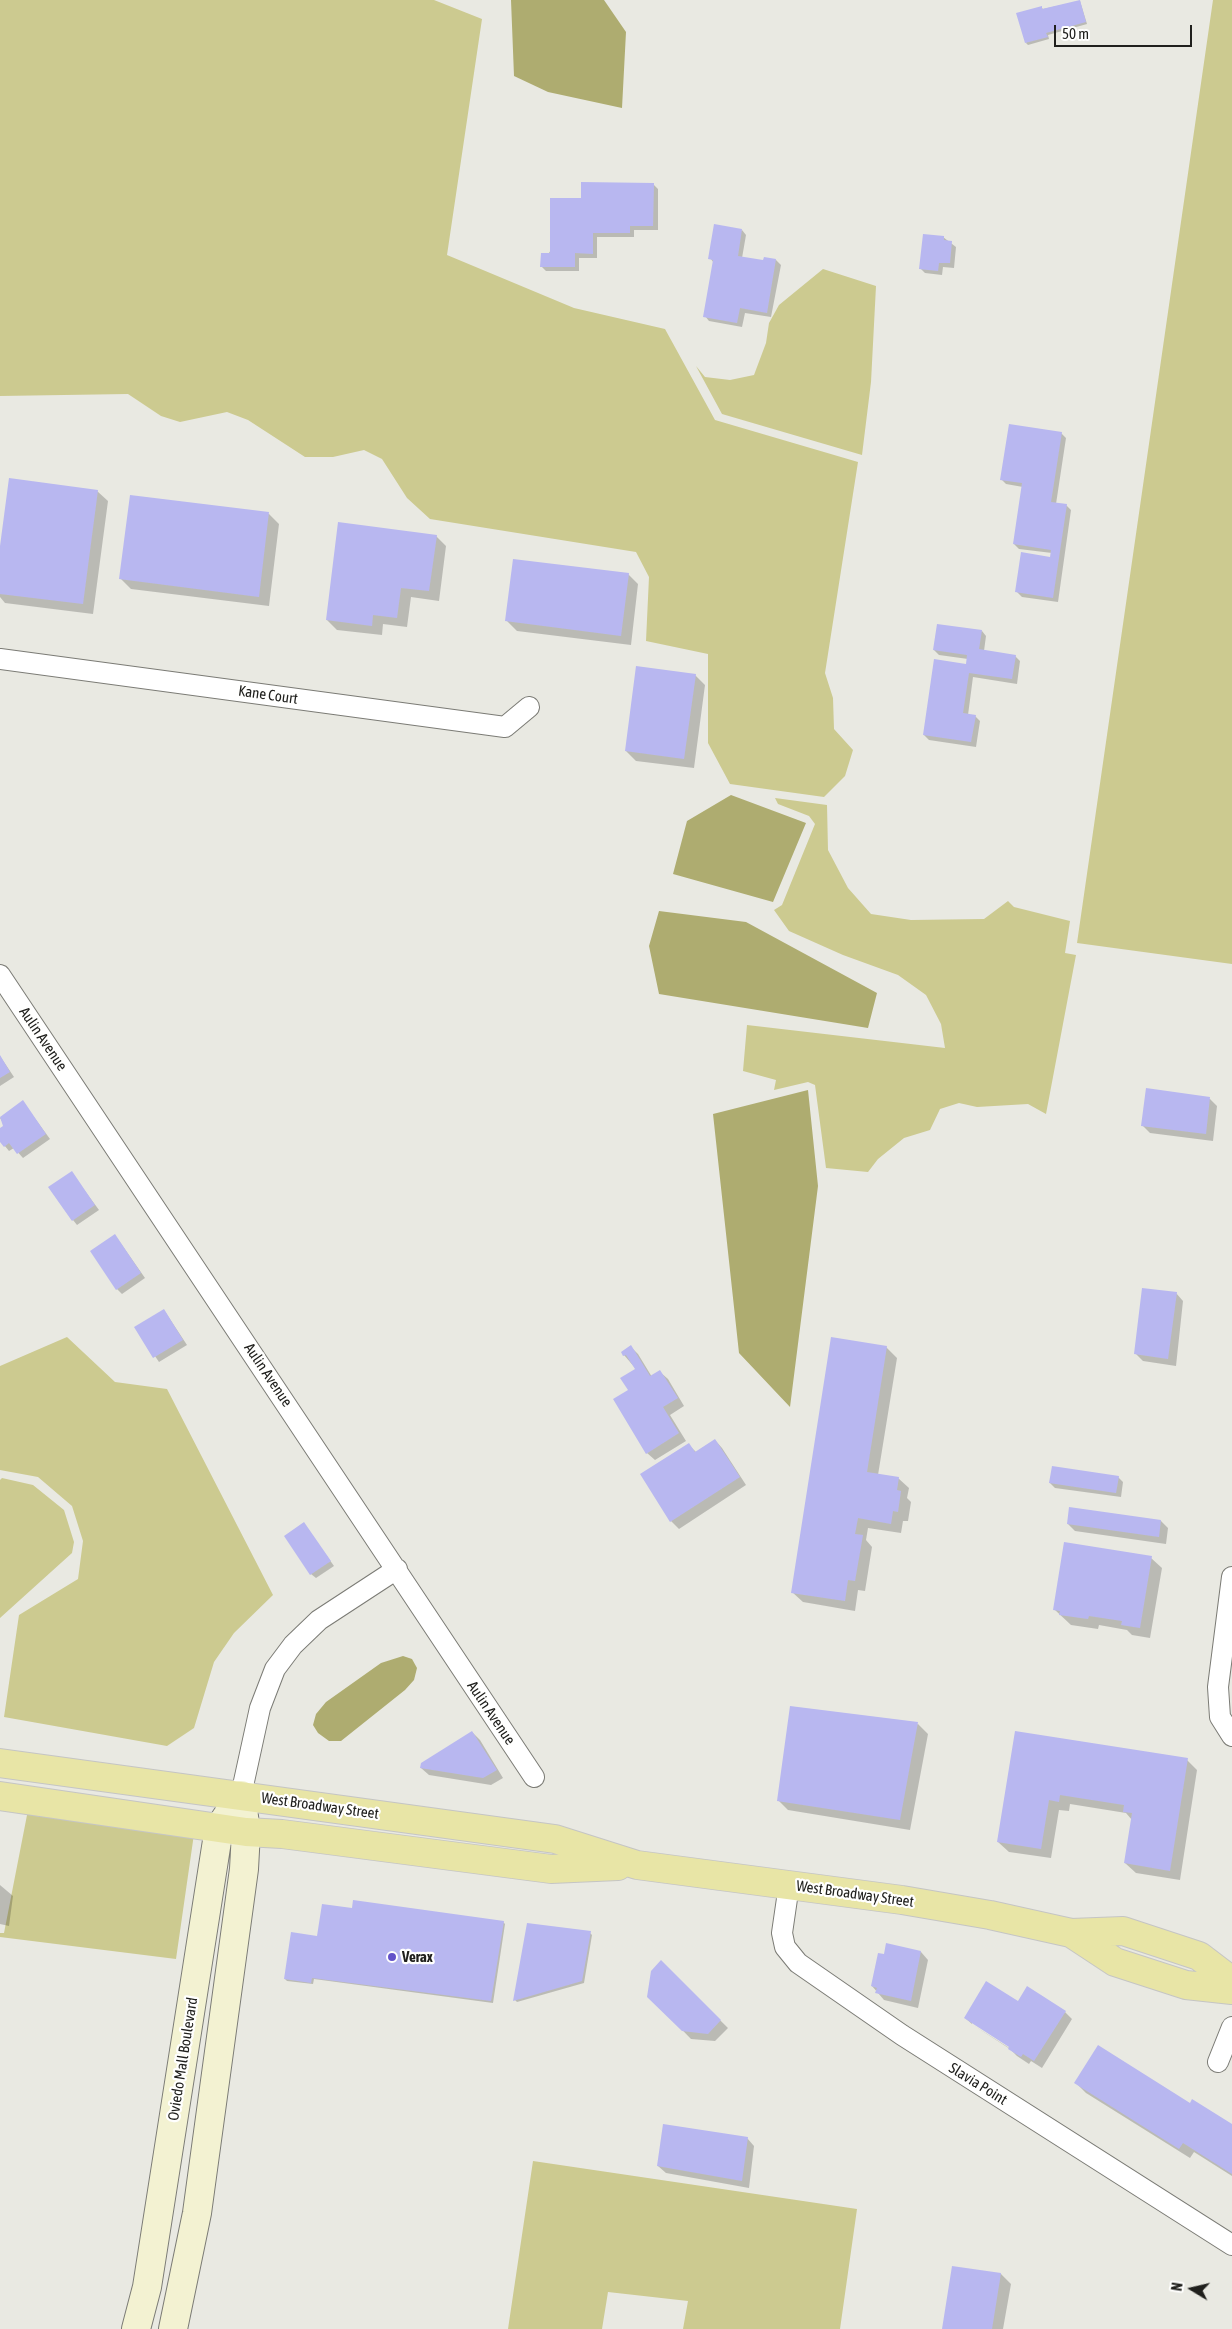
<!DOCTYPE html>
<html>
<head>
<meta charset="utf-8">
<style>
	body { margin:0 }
	#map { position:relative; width:1232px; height:2329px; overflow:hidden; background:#e9e9e2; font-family:"Asap Condensed",sans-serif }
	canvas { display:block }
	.north { position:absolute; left:1167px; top:2264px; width:50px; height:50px; -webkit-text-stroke:4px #fffffe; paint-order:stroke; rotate:279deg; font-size:14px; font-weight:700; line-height:20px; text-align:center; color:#20201d }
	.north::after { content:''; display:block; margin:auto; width:18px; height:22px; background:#20201d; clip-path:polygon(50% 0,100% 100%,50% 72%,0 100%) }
	.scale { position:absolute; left:1054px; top:25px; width:138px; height:22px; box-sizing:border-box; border:2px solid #20201d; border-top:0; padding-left:6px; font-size:15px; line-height:18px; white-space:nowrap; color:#20201d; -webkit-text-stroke:4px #fffffe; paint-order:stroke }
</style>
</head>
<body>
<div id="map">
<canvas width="1232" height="2329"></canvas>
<div class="north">N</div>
<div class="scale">50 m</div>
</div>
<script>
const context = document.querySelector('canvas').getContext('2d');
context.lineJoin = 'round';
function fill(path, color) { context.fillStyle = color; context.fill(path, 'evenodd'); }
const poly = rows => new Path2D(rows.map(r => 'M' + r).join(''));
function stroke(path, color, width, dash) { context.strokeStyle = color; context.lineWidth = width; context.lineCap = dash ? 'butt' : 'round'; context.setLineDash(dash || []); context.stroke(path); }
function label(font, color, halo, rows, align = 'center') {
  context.font = font + ' "Asap Condensed",sans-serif'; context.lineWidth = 4.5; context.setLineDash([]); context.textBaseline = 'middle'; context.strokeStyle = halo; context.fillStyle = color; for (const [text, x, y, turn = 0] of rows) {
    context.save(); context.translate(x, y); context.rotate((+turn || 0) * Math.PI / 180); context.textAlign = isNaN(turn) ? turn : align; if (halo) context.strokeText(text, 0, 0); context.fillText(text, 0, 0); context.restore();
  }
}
fill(poly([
	[0,0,434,0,482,19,447,255,574,308,665,329,715,420,858,462,825,673,833,698,834,729,853,750,845,776,824,797,730,784,708,743,708,654,646,641,649,577,636,552,430,519,407,498,382,459,364,450,333,457,305,457,248,420,227,412,180,422,161,416,128,394,0,396],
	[1213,0,1232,0,1232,964,1077,943],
	[823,269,876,286,871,382,862,455,722,414,696,366,705,377,730,380,754,375,766,343,769,323,779,305],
	[775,798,827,805,828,850,848,888,871,914,911,920,984,919,1008,901,1014,907,1070,921,1065,953,1076,955,1046,1114,1028,1104,977,1107,959,1103,940,1109,930,1130,904,1138,878,1159,868,1172,826,1168,815,1085,808,1082,774,1090,776,1080,743,1071,747,1025,945,1048,941,1024,926,995,898,975,843,955,789,931,774,910,782,905,815,824,809,816,778,804],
	[67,1337,115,1382,167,1389,273,1595,234,1633,214,1662,194,1728,167,1746,4,1717,19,1615,78,1579,83,1541,72,1506,38,1477,0,1470,0,1366],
	[2,1478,33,1485,64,1510,74,1542,72,1553,0,1618,0,1480],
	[28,1810,194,1834,176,1959,0,1937,0,1933,4,1933],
	[533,2161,857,2209,840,2329,683,2329,688,2301,608,2292,602,2329,508,2329]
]), '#ccca90');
fill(poly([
	[511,0,604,0,626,32,622,108,548,92,514,76],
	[731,795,806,823,773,902,673,874,687,821],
	[659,911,746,922,877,993,868,1028,659,994,649,946],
	[808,1090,818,1186,790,1407,739,1353,713,1114],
	[403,1656,412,1659,417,1668,414,1680,405,1690,341,1741,329,1741,318,1733,313,1725,316,1714,326,1702,381,1663]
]), '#aeac70');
fill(poly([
	[1080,1,1087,24,1048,35,1049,39,1028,45,1026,43,1041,7,1043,9],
	[653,184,658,189,658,230,634,230,634,237,597,237,597,258,579,258,579,271,546,271,541,266,582,199],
	[742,230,746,235,742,258,764,262,776,260,781,265,771,317,745,313,742,327,709,321,705,316,714,263,710,258],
	[943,237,956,247,954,268,943,267,942,275,925,273,920,268],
	[1061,433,1066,438,1056,504,1066,505,1071,510,1058,602,1022,597,1017,592,1051,558,1052,553,1019,549,1014,544,1023,487,1006,484,1002,480],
	[97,491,108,501,93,614,5,603,0,597,0,555],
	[131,496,269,514,279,524,269,606,131,589,121,579],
	[436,536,446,546,439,601,411,597,407,627,383,624,382,635,337,630,327,620],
	[628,574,638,584,631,645,517,631,507,621],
	[982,631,986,636,984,651,1015,656,1020,661,1017,684,973,677,968,715,975,716,980,721,976,747,929,740,924,735,967,665,968,659,939,655,934,650],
	[695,675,705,685,694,768,636,761,626,751],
	[0,1056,14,1077,0,1086],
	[1147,1090,1210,1099,1217,1106,1213,1141,1150,1133,1142,1125],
	[23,1102,50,1139,23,1158,14,1148,9,1151,0,1140,0,1130,5,1126,0,1118],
	[71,1172,99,1210,77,1225,73,1220],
	[115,1235,145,1278,122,1294,117,1289],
	[1176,1293,1183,1301,1176,1366,1143,1361,1136,1354],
	[164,1310,187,1345,159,1362,136,1328],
	[631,1347,638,1354,652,1377,660,1372,668,1379,684,1406,670,1415,686,1441,655,1460,647,1453,629,1391,636,1369,624,1355],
	[886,1347,897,1358,878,1475,898,1478,909,1488,907,1498,911,1502,908,1521,903,1521,901,1533,868,1528,866,1540,872,1547,865,1591,858,1590,855,1611,803,1602,792,1592],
	[715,1440,722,1448,746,1485,679,1529,671,1521,688,1444,696,1452],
	[1118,1477,1123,1482,1121,1497,1055,1488,1050,1483],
	[1161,1521,1168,1528,1166,1544,1075,1531,1068,1524],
	[304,1524,334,1566,316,1578,311,1574],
	[1151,1558,1162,1568,1150,1638,1132,1635,1127,1630,1099,1625,1098,1629,1071,1625,1055,1610],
	[918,1724,928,1734,910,1830,788,1810,778,1800],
	[472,1732,480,1740,503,1778,491,1785,429,1775,421,1768],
	[1016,1732,1187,1760,1197,1770,1180,1880,1136,1873,1125,1863,1132,1820,1126,1813,1070,1804,1069,1811,1059,1810,1051,1858,1009,1852,998,1842],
	[0,1885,13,1896,9,1926,0,1924],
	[353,1910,503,1922,505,1924,493,2003,314,1979,313,1984,287,1981,285,1979,318,1938],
	[528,1924,590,1933,592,1935,584,1983,517,2002,515,2000],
	[921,1952,928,1960,918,2008,884,2000,872,1986,885,1955],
	[661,1962,728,2028,715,2041,691,2039,649,1996],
	[1018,2003,1065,2012,1072,2019,1042,2068,1031,2061,1029,2064,1017,2056,1010,2049,973,2025,1014,2051,1015,2049,972,2022,972,2024,965,2018],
	[1076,2083,1190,2105,1232,2126,1232,2176,1194,2152,1190,2158,1086,2093],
	[747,2138,754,2146,749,2188,666,2173,658,2166],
	[953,2268,1001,2274,1011,2284,1003,2329,943,2329]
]), '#0003');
fill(poly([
	[1080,0,1086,22,1046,33,1048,37,1025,43,1016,13,1042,6,1042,9],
	[581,182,654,183,653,226,630,226,630,233,593,233,593,254,575,253,575,267,540,267,541,253,550,253,550,198,581,198],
	[714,224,742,229,738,256,763,260,764,257,776,259,767,313,740,308,737,323,703,317,713,260,708,259],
	[923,234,944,236,944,240,952,241,950,263,939,263,938,271,919,269],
	[1009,424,1062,432,1051,502,1067,504,1053,598,1015,592,1021,552,1050,557,1051,550,1013,544,1022,483,1000,480],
	[9,478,98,490,83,604,0,594,0,546],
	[130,495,269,512,259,597,119,579],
	[338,522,437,535,429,591,401,588,397,618,373,615,372,626,326,620],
	[513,559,629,573,621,636,505,621],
	[937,624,982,630,979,649,1016,655,1012,679,969,673,963,713,976,715,971,742,923,735,934,659,966,664,967,655,933,650],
	[636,666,696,674,684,759,625,751],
	[0,1055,10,1072,0,1078],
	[1146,1088,1210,1097,1206,1134,1141,1126],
	[23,1100,46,1134,17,1154,9,1143,4,1147,0,1142,0,1128,3,1126,0,1117],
	[72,1171,95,1205,72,1221,48,1187],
	[115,1234,141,1273,116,1290,90,1251],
	[1142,1288,1177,1292,1168,1359,1134,1354],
	[164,1309,183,1340,153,1358,134,1327],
	[831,1337,887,1346,867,1472,899,1477,897,1490,901,1491,898,1512,893,1511,891,1524,858,1518,855,1534,863,1535,855,1581,848,1580,845,1601,791,1593],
	[631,1345,650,1376,660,1370,678,1398,663,1407,679,1433,646,1454,613,1399,628,1390,620,1378,635,1369,626,1355,623,1356,621,1352],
	[715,1439,740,1477,670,1522,640,1474,689,1443,695,1452],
	[1052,1466,1119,1476,1116,1493,1049,1483],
	[1069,1507,1161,1520,1159,1537,1067,1524],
	[304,1522,331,1561,310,1575,284,1536],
	[1064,1542,1152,1556,1140,1628,1121,1625,1122,1621,1089,1616,1088,1619,1059,1615,1060,1611,1053,1610],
	[790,1706,918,1722,900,1820,777,1801],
	[472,1731,497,1770,483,1778,420,1768,421,1763],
	[1015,1731,1188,1758,1170,1871,1124,1863,1132,1813,1123,1812,1124,1805,1060,1795,1059,1802,1049,1800,1041,1849,997,1842],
	[353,1900,504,1921,491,2001,312,1978,311,1983,284,1979,291,1932,317,1936,322,1904,352,1908],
	[527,1923,591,1931,582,1981,513,2001],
	[886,1943,921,1951,911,2001,875,1993,877,1988,871,1986,878,1953,884,1954],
	[661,1960,721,2020,708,2034,682,2031,647,1997,651,1971],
	[986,1981,1018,2001,1027,1986,1066,2011,1034,2061,1023,2054,1021,2057,1008,2049,1009,2047,964,2018],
	[1098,2045,1190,2103,1192,2099,1232,2124,1232,2174,1183,2143,1179,2149,1074,2083],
	[663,2124,748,2137,742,2181,657,2166],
	[952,2266,1001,2273,992,2329,942,2329]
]), '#b8b7f0');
const street = poly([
	[0,659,505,727,529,707],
	[0,975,534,1777],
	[1232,1577,1218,1687,1220,1717,1232,1736],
	[241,1795,260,1708,275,1669,293,1645,319,1620,397,1569],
	[789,1885,782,1933,785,1947,798,1963,902,2035,1232,2245],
	[1218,2062,1232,2027]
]);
const secondary = poly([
	[136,2329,147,2287,219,1828,241,1795],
	[173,2329,197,2213,244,1869,246,1832,243,1809]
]);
const primary = poly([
	[0,1763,555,1839,637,1865,902,1900,990,1915,1071,1933,1123,1931,1199,1956,1232,1981],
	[0,1796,246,1832,282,1834,551,1869,618,1866],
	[1071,1933,1115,1962,1186,1985,1232,1990]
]);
stroke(street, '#7b7b75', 22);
stroke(secondary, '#7b7b75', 30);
stroke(primary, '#c5c5c4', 30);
stroke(street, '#fff', 20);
stroke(secondary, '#f3f2d2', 28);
stroke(primary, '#e8e5a6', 28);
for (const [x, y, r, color] of [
	[392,1957,5,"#6351c9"]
]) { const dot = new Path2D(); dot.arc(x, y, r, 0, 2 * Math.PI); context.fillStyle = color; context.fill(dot); stroke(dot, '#fffffe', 2); }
label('15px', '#20201d', '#fffffe', [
	["Kane Court",268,695,8],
	["Aulin Avenue",43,1039,56],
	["Aulin Avenue",268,1375,56],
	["Aulin Avenue",491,1713,56],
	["West Broadway Street",320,1806,8],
	["West Broadway Street",855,1894,8],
	["Oviedo Mall Boulevard",183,2059,-81],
	["Slavia Point",978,2084,32]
]);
label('bold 15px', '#20201d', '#fffffe', [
	["Verax",402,1957]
], 'left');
</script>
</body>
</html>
